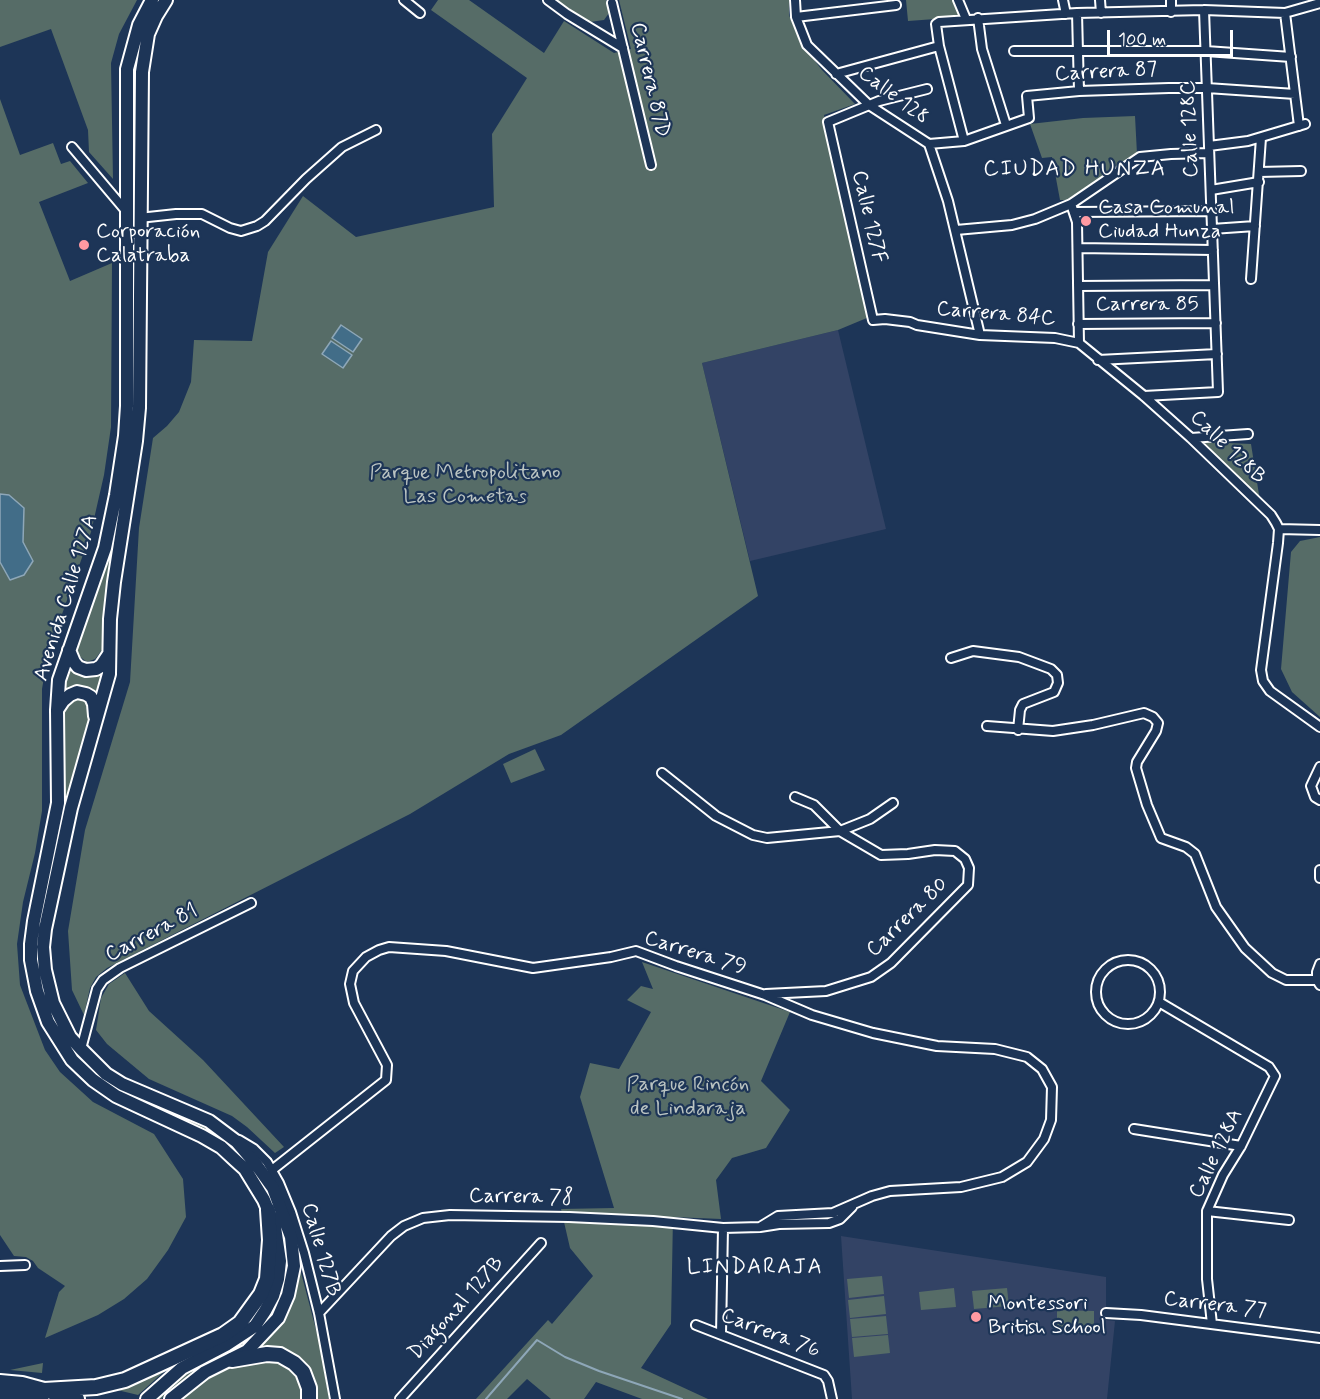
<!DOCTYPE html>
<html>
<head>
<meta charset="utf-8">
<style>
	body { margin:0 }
	#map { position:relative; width:1320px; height:1399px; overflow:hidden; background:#1d3557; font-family:Mynerve,sans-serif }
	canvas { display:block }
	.scale { position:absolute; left:1107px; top:30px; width:126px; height:27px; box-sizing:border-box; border:3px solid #fff; border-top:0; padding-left:8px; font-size:18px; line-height:21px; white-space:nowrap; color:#fff; -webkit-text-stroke:4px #1d3557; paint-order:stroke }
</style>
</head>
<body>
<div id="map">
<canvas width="1320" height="1399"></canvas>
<div class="scale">100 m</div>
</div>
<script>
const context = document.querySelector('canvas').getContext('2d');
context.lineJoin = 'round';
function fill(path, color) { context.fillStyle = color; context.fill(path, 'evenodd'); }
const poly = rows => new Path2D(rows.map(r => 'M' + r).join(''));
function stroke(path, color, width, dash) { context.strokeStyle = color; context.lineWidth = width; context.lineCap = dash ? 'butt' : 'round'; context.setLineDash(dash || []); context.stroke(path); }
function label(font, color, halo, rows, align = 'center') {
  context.font = font + ' Mynerve,sans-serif'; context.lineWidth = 4.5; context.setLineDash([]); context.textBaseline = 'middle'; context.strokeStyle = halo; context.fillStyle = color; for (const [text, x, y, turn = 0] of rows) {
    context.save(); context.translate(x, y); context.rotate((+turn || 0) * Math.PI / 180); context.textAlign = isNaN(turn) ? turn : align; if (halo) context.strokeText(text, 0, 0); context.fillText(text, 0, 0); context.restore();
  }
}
fill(poly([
	[838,330,886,529,750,561,702,363],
	[841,1236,1106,1277,1106,1320,1115,1321,1107,1399,852,1399]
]), '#334365');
fill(poly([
	[0,0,137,0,119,34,111,63,113,179,89,152,88,130,51,29,0,47],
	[438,0,469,0,544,53,564,21,614,53,631,49,619,0,789,0,789,15,800,42,822,70,855,104,824,115,874,315,838,330,702,363,758,596,561,735,509,754,410,814,107,968,96,977,90,988,84,1015,72,990,68,931,85,830,130,682,139,528,153,438,167,426,179,412,191,382,194,340,252,341,268,252,303,196,356,237,494,207,492,134,527,78,431,10],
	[556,0,606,0,609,13,604,20,590,22,582,19],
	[906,0,956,0,963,17,908,21],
	[0,99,20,155,53,143,61,164,70,161,88,183,39,202,70,281,112,263,111,427,104,475,91,532,48,654,42,689,42,811,35,853,23,902,17,944,20,985,45,1050,60,1072,93,1102,154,1134,183,1179,186,1217,168,1250,147,1279,124,1299,98,1315,45,1338,59,1292,65,1286,38,1268,33,1261,26,1257,14,1256,0,1235],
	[1135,116,1137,154,1070,200,1060,200,1052,157,1042,158,1030,124,1083,118],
	[1204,442,1251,444,1260,501],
	[130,449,111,555,102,650,95,659,87,662,79,656,76,647],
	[1320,537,1320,717,1292,692,1281,669,1291,552,1300,541],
	[69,662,105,668,98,701,62,695],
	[75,698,86,700,90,704,92,718,64,808,41,919,38,946,46,997,56,1022,69,1044,86,1064,106,1080,128,1096,208,1128,242,1154,271,1194,283,1225,289,1257,288,1273,284,1290,278,1305,270,1319,251,1340,189,1376,161,1399,156,1398,187,1372,229,1349,281,1289,285,1273,285,1257,276,1209,251,1169,240,1156,218,1138,193,1124,126,1097,84,1066,67,1046,53,1023,44,998,37,972,35,946,62,711,65,705],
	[535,749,545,770,511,783,503,764],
	[642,962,790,1012,761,1081,790,1110,766,1148,732,1158,716,1180,721,1219,673,1217,671,1324,641,1368,708,1399,642,1399,596,1382,584,1399,551,1399,527,1379,507,1399,476,1399,548,1320,552,1324,593,1276,570,1248,561,1209,614,1208,580,1097,590,1063,619,1069,651,1012,627,1000,641,986,653,989],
	[125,973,149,1011,203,1060,284,1147,275,1153,247,1127,232,1116,149,1079,107,1044,96,1030,101,998,109,984],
	[299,1265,319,1341,329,1399,313,1399,309,1377,257,1350,280,1325],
	[882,1276,884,1294,849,1298,847,1279],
	[954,1288,956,1307,921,1310,919,1292],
	[1007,1288,1009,1306,974,1309,972,1291],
	[884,1296,886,1314,850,1318,848,1300],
	[1057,1310,1094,1311,1094,1333,1057,1333],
	[886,1316,888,1334,852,1337,850,1319],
	[888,1335,890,1353,854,1357,852,1338],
	[273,1359,290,1365,302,1382,305,1399,177,1399,183,1391,233,1366],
	[43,1363,42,1373,10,1370],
	[168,1368,138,1395,113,1389]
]), '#566c67');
const water = poly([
	[341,325,362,339,353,352,332,338,341,325],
	[331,341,352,355,343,368,322,354,331,341],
	[0,494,9,495,24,508,23,542,33,561,24,575,10,580,0,562,0,494]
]);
fill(water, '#426d88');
stroke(water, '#8ea7b8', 1.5);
stroke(poly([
	[486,1399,537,1340,565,1357,599,1371,682,1399]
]), '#8ea7b8', 2);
const minor = poly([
	[404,0,420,13],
	[548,0,567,14,623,48],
	[795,0,796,17,807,45,869,105,929,144,948,201,980,335],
	[958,0,966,19],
	[1063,0,1066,14],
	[1100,0,1101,13],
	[612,3,651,165],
	[1171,12,1171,0],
	[1077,13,1079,91],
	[1285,13,1299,126],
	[796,17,896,5],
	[978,18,982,49,1006,125],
	[1014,51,1206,51,1291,57],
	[836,74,939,46],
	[927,89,879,101,828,122,873,320,885,319,910,322,917,325,980,335,1055,338,1079,343],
	[964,141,939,46,936,24,939,22,1077,13,1204,10,1285,13,1320,3],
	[929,144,964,141,1029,118,1027,96,1079,91,1169,88,1207,88,1295,94],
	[1209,146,1248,141,1305,124],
	[72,147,126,211],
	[1259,172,1301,171],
	[1211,190,1259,182],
	[1071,204,1077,222,1079,343,1144,396,1191,438,1271,515,1276,523,1279,529,1278,543,1261,670,1263,681,1270,691,1320,727],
	[1075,212,1212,211],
	[139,218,176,214,202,214,230,228,241,231,257,226,265,221,306,179,342,147,376,130],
	[1212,229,1255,226],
	[956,230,1012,225,1035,219,1071,204,1140,157,1171,154,1209,153],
	[1078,248,1213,250],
	[1251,279,1261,138],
	[1078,286,1214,285],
	[1078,324,1216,323],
	[1098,360,1217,354],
	[1144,396,1218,392,1204,10],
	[1191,438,1248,434],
	[1279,529,1320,530],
	[951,658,973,651,1019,657,1051,669,1057,675,1058,683,1054,692,1023,704,1020,710,1018,730],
	[987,726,1053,731,1093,725,1144,713,1153,717,1158,723,1156,731,1137,762,1136,768,1147,805,1161,838,1186,847,1195,854,1216,907,1245,948,1272,973,1286,980,1317,980],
	[1320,767,1311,786,1315,797,1320,800],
	[662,773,716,816,753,835,767,838,840,831,870,819,893,803],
	[1320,870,1320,878],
	'1096 992a32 32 0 1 1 64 0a32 32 0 1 1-64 0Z',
	[1320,964,1317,972,1317,980,1320,985],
	[766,994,826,991,871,977,891,963,968,885,969,868,965,859,955,851,935,850,908,854,881,855,840,831,814,805,795,797],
	[1159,1002,1269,1067,1275,1076,1241,1146,1223,1175,1207,1211,1207,1279,1212,1324],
	[81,1049,97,989,103,980,120,968,251,903],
	[1134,1129,1241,1146],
	[239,1140,254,1149,267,1162,279,1183,291,1212,304,1253,319,1313,335,1399],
	[272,1170,386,1080,387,1065,354,1003,350,984,353,971,366,957,379,950,389,947,446,951,533,968,611,957,636,951,676,966,765,995,812,1015,873,1033,937,1046,995,1049,1027,1057,1042,1069,1052,1087,1051,1120,1044,1139,1027,1162,1002,1177,961,1187,890,1191,872,1196,833,1213,778,1216,760,1227],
	[1207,1211,1289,1220],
	[0,1266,25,1265],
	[319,1313,391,1236,404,1226,423,1218,450,1215,569,1217,653,1221,723,1228,760,1227,779,1224,829,1223,840,1219,852,1207],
	[1106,1313,1141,1315,1320,1338],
	[696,1325,824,1375,828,1381,832,1399],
	[721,1334,723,1228],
	[400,1399,541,1243]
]);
const primary = poly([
	[166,0,156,16,148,34,142,72,139,408,136,441,114,582,110,619,109,674,71,808,45,929,43,947,45,970,53,1003,70,1037,81,1049,106,1074,122,1084,209,1121,237,1142,255,1163,273,1188,291,1237,294,1266,288,1295,278,1318,247,1351,205,1372,171,1399],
	[69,650,74,662,78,667,86,670,96,669,101,666,109,654],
	[57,710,63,701,70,695,77,692,86,694,91,697,94,704,95,716],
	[147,1399,182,1368,226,1345,255,1326,265,1311,273,1296,278,1279,280,1261,275,1227,264,1200,245,1169,235,1160,221,1147,202,1136,116,1096,93,1080,72,1060,48,1022,37,991,31,960,31,944,34,921,58,803,57,710,59,680,105,548,116,495,125,436,127,406,127,69,139,25,152,0]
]);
const trunk = poly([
	[232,1360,267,1354,280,1355,294,1363,303,1372,309,1388,309,1399],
	[0,1382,22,1384,77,1399],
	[44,1390,96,1387,125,1380,223,1335,240,1323,261,1294,267,1279,270,1240,268,1210],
	[0,1393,18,1394,41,1398]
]);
stroke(minor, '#fff', 12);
stroke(primary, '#fff', 16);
stroke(trunk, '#fff', 18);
stroke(minor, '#1d3557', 8);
stroke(primary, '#1d3557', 12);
stroke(trunk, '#1d3557', 14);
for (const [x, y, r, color] of [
	[1086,221,6,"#ff9aa2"],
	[84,245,6,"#ff9aa2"],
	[976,1317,6,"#ff9aa2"]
]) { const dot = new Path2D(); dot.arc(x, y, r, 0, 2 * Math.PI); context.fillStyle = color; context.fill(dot); stroke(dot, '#1d3557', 2); }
label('21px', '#fff', '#1d3557', [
	["Carrera 87",1106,73,-3],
	["Carrera 87D",649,80,77],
	["Calle 128",893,96,37],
	["Calle 128C",1191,129,-92],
	["Calle 127F",868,217,77],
	["Carrera 85",1147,306],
	["Carrera 84C",996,315,5],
	["Calle 128B",1227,448,44],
	["Avenida Calle 127A",67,598,-73],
	["Carrera 80",908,918,-44],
	["Carrera 81",152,934,-28],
	["Carrera 79",695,954,17],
	["Calle 128A",1217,1154,-64],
	["Carrera 78",521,1198,1],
	["Calle 127B",320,1250,74],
	["Carrera 77",1215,1306,7],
	["Diagonal 127B",457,1309,-48],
	["Carrera 76",770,1334,21]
]);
label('21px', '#fff', '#1d3557', [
	["Casa Comunal",1098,209],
	["Ciudad Hunza",1098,233],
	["Corporación",96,233],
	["Calatraba",96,257],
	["Montessori",988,1305],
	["British School",988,1329]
], 'left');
label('21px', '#bbc4c2', '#1d3557', [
	["Parque Metropolitano",465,474],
	["Las Cometas",465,498],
	["Parque Rincón",688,1086],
	["de Lindaraja",688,1110]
]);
context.letterSpacing = '1.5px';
label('22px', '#fff', '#1d3557', [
	["CIUDAD HUNZA",1075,170],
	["LINDARAJA",755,1268]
]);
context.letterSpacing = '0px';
</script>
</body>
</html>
